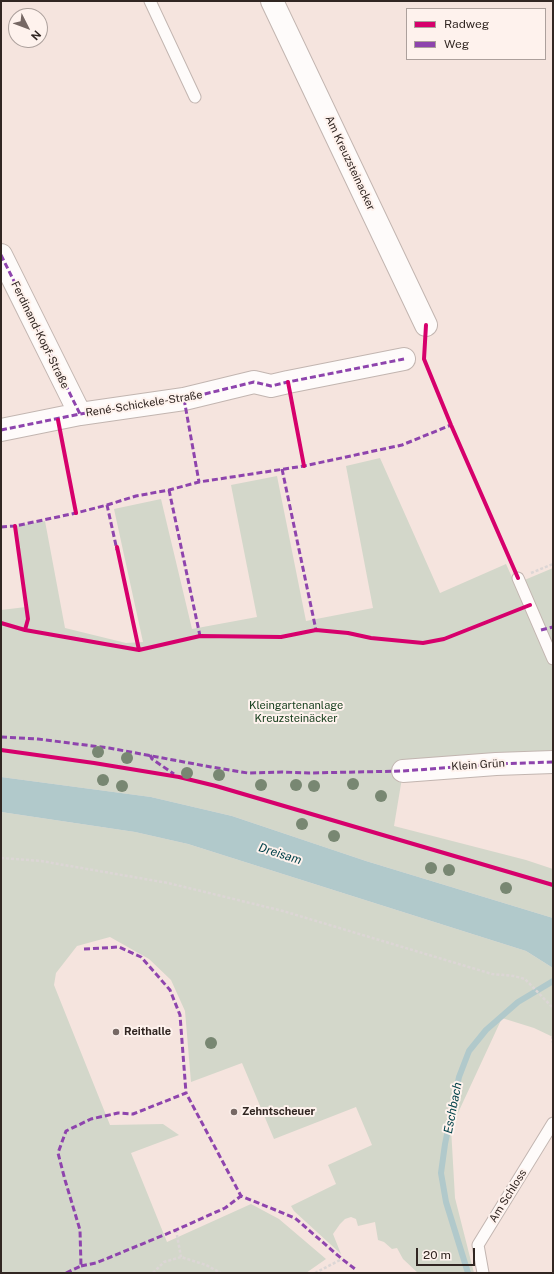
<!DOCTYPE html>
<html>
<head>
<meta charset="utf-8">
<style>
	body { margin:0 }
	#map { position:relative; width:554px; height:1274px; overflow:hidden; background:#f5e4de; font-family:"Public Sans",sans-serif }
	canvas { display:block }
	.frame { position:absolute; inset:0; border:2px solid #312622; pointer-events:none }
	.legend { position:absolute; left:406px; top:8px; width:140px; height:52px; box-sizing:border-box; background:#fef2ed; border:1px solid #aca09c; margin:0; padding:5px 7px; list-style:none; font-size:12px; color:#312622 }
	.legend li { display:flex; align-items:center; gap:8px; height:20px }
	.legend b { width:20px; border:1px solid #aca09c }
	.north { position:absolute; left:8px; top:8px; width:40px; height:40px; box-sizing:border-box; background:#fef2ed; border:1px solid #aca09c; border-radius:50%; rotate:132deg; font-size:11px; font-weight:700; line-height:16px; text-align:center; color:#312622 }
	.north::after { content:''; display:block; margin:auto; width:14px; height:18px; background:#766864; clip-path:polygon(50% 0,100% 100%,50% 72%,0 100%) }
	.scale { position:absolute; left:416px; top:1248px; width:59px; height:18px; box-sizing:border-box; border:2px solid #312622; border-top:0; padding-left:5px; font-size:12px; line-height:14px; white-space:nowrap; color:#312622; -webkit-text-stroke:3px #fef2ed; paint-order:stroke }
</style>
</head>
<body>
<div id="map">
<canvas width="554" height="1274"></canvas>
<div class="frame"></div>
<ul class="legend">
<li><b style="height:5px;background:#d6006c"></b>Radweg</li>
<li><b style="height:5px;background:#8e44ad"></b>Weg</li>
</ul>
<div class="north">N</div>
<div class="scale">20 m</div>
</div>
<script>
const context = document.querySelector('canvas').getContext('2d');
context.lineJoin = 'round';
function fill(path, color) { context.fillStyle = color; context.fill(path, 'evenodd'); }
const poly = rows => new Path2D(rows.map(r => 'M' + r).join(''));
function stroke(path, color, width, dash) { context.strokeStyle = color; context.lineWidth = width; context.lineCap = dash ? 'butt' : 'round'; context.setLineDash(dash || []); context.stroke(path); }
function label(font, color, halo, rows, align = 'center') {
  context.font = font + ' "Public Sans",sans-serif'; context.lineWidth = 4; context.setLineDash([]); context.textBaseline = 'middle'; context.strokeStyle = halo; context.fillStyle = color; for (const [text, x, y, turn = 0] of rows) {
    context.save(); context.translate(x, y); context.rotate((+turn || 0) * Math.PI / 180); context.textAlign = isNaN(turn) ? turn : align; if (halo) context.strokeText(text, 0, 0); context.fillText(text, 0, 0); context.restore();
  }
}
fill(poly([
	[380,458,440,593,506,564,515,584,553,568,553,757,404,766,394,826,526,860,553,869,553,918,366,861,232,816,151,797,1,777,1,610,26,607,15,526,45,521,65,628,126,643,143,642,114,509,161,499,192,629,257,617,231,485,277,476,306,621,373,608,346,466],
	[1,812,135,832,188,844,526,951,553,968,553,1037,534,1028,502,1018,451,1128,455,1198,474,1273,418,1273,403,1259,397,1248,392,1249,384,1242,378,1240,375,1222,358,1226,356,1219,351,1217,345,1219,340,1224,333,1234,341,1254,294,1211,291,1206,336,1184,328,1165,372,1145,356,1107,274,1139,242,1063,191,1082,185,1011,171,980,149,959,110,937,77,946,56,973,54,985,110,1125,163,1124,179,1135,131,1153,167,1242,251,1204,279,1219,326,1259,306,1273,1,1273]
]), '#d3d7ca');
fill(poly([
	[1,777,151,797,232,816,366,861,553,918,553,968,526,951,188,844,135,832,1,812]
]), '#b1c9cb');
stroke(poly([
	[468,1273,446,1202,441,1173,445,1144,459,1077,469,1051,486,1030,518,1002,553,981]
]), '#b1c9cb', 6);
const lane = poly([
	[150,1,195,97],
	[518,578,553,659],
	[483,1273,478,1245,553,1123]
]);
const street = poly([
	[272,1,426,325],
	[1,255,80,414],
	[1,430,80,414,184,399,254,382,271,386,288,382,404,359],
	[403,771,496,764,553,762]
]);
stroke(lane, '#c2b5b0', 13);
stroke(street, '#c2b5b0', 24);
stroke(poly([
	[531,573,553,564],
	[1,858,41,861,168,883,283,911,492,974,514,976,525,979,553,1008],
	[553,1036,552,1039,553,1043],
	[176,1230,181,1257],
	[153,1273,164,1262,181,1257,206,1265,221,1273],
	[315,1273,342,1259]
]), '#dcd6d5', 2.5, [3, 2]);
stroke(lane, '#fefbfa', 11);
stroke(street, '#fefbfa', 22);
stroke(poly([
	[1,255,80,414],
	[184,399,199,482],
	[1,430,80,414,184,399,254,382,271,386,288,382,404,359],
	[282,469,316,630],
	[169,490,200,636],
	[107,505,136,496,169,490,199,482,304,466,402,445,451,425],
	[1,527,15,526,76,513,107,505,117,550],
	[541,630,553,627],
	[1,737,38,739,109,748,211,767,248,773,282,772,309,773,403,771,496,764,553,762],
	[150,755,152,759,174,774],
	[84,949,119,947,141,957,170,990,180,1015,186,1093],
	[81,1266,96,1263,176,1230,225,1208,241,1196],
	[66,1273,81,1266,80,1230,65,1180,58,1153,66,1131,91,1119,118,1113,133,1114,186,1093,241,1196,295,1218,342,1259,355,1269]
]), '#8e44ad', 3, [6, 3]);
stroke(poly([
	[426,325,424,359,451,425,518,578],
	[288,382,304,466],
	[58,420,76,513],
	[15,526,28,619,25,630],
	[117,547,139,650],
	[1,623,25,630,139,650,200,636,281,637,316,630,348,633,371,638,423,643,444,639,530,605],
	[1,750,94,763,179,777,216,786,553,885]
]), '#d6006c', 4);
context.fillStyle = '#788772';
for (const [x, y] of [
	[98,752],
	[127,758],
	[187,773],
	[219,775],
	[103,780],
	[353,784],
	[261,785],
	[296,785],
	[122,786],
	[314,786],
	[381,796],
	[302,824],
	[334,836],
	[431,868],
	[449,870],
	[506,888],
	[211,1043]
]) { context.beginPath(); context.arc(x, y, 6, 0, 2 * Math.PI); context.fill(); }
for (const [x, y, r, color] of [
	[116,1032,4,"#766864"],
	[234,1112,4,"#766864"]
]) { const dot = new Path2D(); dot.arc(x, y, r, 0, 2 * Math.PI); context.fillStyle = color; context.fill(dot); stroke(dot, '#fef2ed', 1.5); }
label('11px', '#312622', '#fef2ed', [
	["Am Kreuzsteinacker",350,163,65],
	["Ferdinand-Kopf-Straße",40,335,64],
	["René-Schickele-Straße",144,404,-9],
	["Klein Grün",478,765,-4],
	["Am Schloss",508,1196,-58]
]);
label('11px', '#123b19', '#fef2ed', [
	["Kleingartenanlage",296,706],
	["Kreuzsteinäcker",296,719]
]);
label('bold 11px', '#312622', '#fef2ed', [
	["Reithalle",124,1032],
	["Zehntscheuer",242,1112]
], 'left');
label('italic 12px', '#004149', '#fef2ed', [
	["Dreisam",280,854,18],
	["Eschbach",453,1108,-79]
]);
</script>
</body>
</html>
